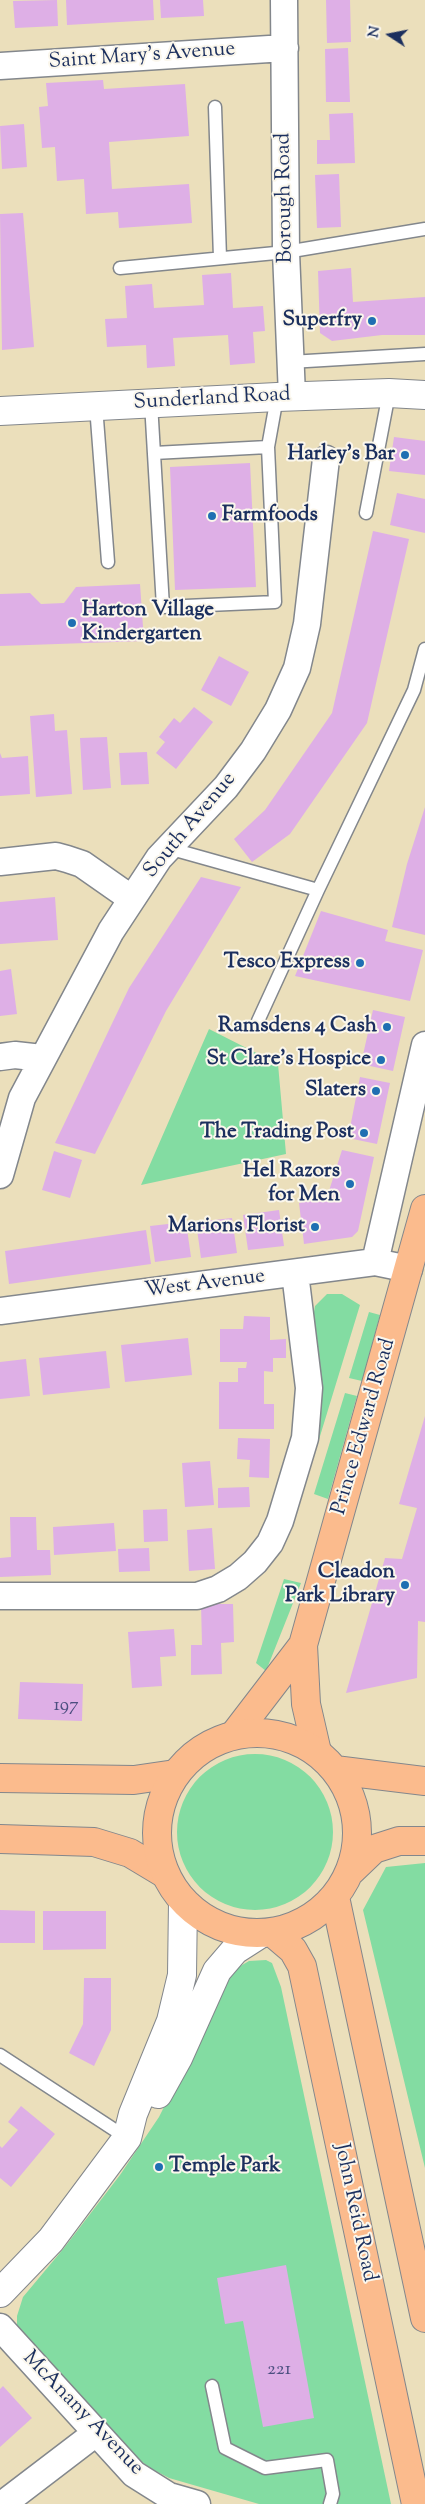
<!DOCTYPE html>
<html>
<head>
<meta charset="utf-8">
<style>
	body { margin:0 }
	#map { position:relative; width:425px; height:2504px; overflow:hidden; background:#ebdfbb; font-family:"Sorts Mill Goudy",serif }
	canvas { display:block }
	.north { position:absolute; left:365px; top:10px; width:50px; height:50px; -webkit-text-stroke:4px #fbf7ec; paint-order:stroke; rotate:281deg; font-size:14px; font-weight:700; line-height:20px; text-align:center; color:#1b2f5e }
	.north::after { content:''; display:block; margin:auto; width:18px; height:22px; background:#1b2f5e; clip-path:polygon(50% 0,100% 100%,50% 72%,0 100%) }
</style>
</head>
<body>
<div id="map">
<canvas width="425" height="2504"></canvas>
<div class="north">N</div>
</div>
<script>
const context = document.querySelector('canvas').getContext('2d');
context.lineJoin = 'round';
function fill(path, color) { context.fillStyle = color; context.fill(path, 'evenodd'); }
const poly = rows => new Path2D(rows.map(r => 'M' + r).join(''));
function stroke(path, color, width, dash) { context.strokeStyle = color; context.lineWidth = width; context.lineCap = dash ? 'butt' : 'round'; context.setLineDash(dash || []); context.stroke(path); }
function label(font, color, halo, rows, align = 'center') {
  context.font = font + ' "Sorts Mill Goudy",serif'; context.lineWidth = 4; context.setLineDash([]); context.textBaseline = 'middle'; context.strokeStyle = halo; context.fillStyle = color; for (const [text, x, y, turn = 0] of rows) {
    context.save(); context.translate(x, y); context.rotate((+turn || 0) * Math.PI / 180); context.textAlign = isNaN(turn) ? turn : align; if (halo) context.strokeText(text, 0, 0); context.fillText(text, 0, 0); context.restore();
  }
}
fill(poly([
	[209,1029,278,1064,286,1154,141,1185],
	[327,1294,342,1294,360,1305,317,1446,321,1391,313,1317,315,1306],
	[369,1312,380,1315,362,1381,349,1378],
	[345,1393,357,1396,328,1499,314,1494],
	[284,1579,301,1583,266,1671,256,1663],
	'177 1832a78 78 0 1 1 156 0a78 78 0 1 1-156 0Z',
	[425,1863,425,2168,363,1910,386,1867],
	[266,1960,272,1963,281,1987,391,2504,259,2504,169,2478,150,2468,133,2455,17,2327,17,2316,23,2297,64,2248,120,2175,159,2117,232,1971,249,1961]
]), '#83dca2');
fill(poly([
	[57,0,58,26,15,28,13,1],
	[66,0,153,0,154,20,67,25],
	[160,0,203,0,204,16,161,18],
	[326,0,350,0,351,42,327,43],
	[348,48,350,102,326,102,325,49],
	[103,80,104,89,185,84,189,136,109,142,112,189,189,184,192,223,119,228,118,212,86,214,84,179,57,181,55,147,42,148,39,107,48,106,46,83],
	[353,113,355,163,317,164,317,140,330,140,329,114],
	[24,124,27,167,2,169,0,126],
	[339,174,341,227,317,228,315,175],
	[23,213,34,347,2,350,0,214],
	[351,268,353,302,425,297,425,335,382,335,332,341,320,333,318,271],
	[231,273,233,308,263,306,265,331,253,332,255,363,230,365,228,335,173,338,175,366,147,368,146,345,107,347,105,319,127,318,125,286,152,284,154,308,204,305,202,275],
	[394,437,425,441,425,475,389,471],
	[250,463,256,587,175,590,170,467],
	[397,493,425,499,425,533,390,525],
	[373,531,409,539,367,723,290,834,252,862,234,839,265,810,332,713],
	[140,584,144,641,0,646,0,594,30,593,41,604,64,603,76,587],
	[219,656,249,672,231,706,201,690],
	[194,707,213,722,176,769,156,753,165,742,159,737,174,718,180,723],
	[54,714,55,731,67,730,72,794,36,797,30,716],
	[107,737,111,788,83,790,80,738],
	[147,752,149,784,121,785,119,753],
	[0,753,2,758,28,756,30,794,0,796],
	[425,807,425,935,392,927,407,864],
	[201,877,241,887,166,1011,95,1154,55,1143,129,988],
	[55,897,58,940,0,944,0,902],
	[321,911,388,930,385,941,423,950,410,1001,295,976],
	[11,969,17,1014,0,1016,0,971],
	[373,1010,405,1017,393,1071,361,1064],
	[360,1077,390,1083,377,1144,348,1138],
	[342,1150,374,1157,358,1231,352,1237,304,1244,299,1203,328,1194],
	[54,1151,82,1160,70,1198,42,1190],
	[279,1210,284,1246,248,1250,243,1215],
	[232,1218,237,1253,201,1258,196,1222],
	[186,1222,191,1257,155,1262,150,1226],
	[146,1230,151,1264,9,1284,5,1251],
	[244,1316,270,1317,270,1340,286,1339,286,1358,273,1358,273,1372,264,1371,264,1404,274,1404,274,1429,219,1429,219,1382,238,1382,238,1368,246,1368,247,1362,220,1362,220,1329,243,1329],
	[188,1338,192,1375,125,1382,121,1345],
	[106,1351,110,1388,43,1395,39,1358],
	[26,1359,30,1396,0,1399,0,1362],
	[425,1416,425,1622,418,1621,417,1678,346,1693,385,1558,402,1559,417,1508,399,1504],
	[238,1438,270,1439,269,1478,249,1477,250,1460,237,1459],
	[210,1461,214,1505,185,1507,182,1463],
	[249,1487,250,1507,218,1508,218,1488],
	[167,1509,168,1541,144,1542,143,1510],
	[10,1517,36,1517,37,1550,50,1550,51,1575,0,1577,0,1558,11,1557],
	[114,1523,116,1551,54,1555,53,1527],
	[212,1528,215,1569,189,1571,187,1530],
	[149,1548,150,1571,119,1572,118,1549],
	[201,1604,233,1604,234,1642,221,1643,222,1674,191,1675,191,1645,202,1645],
	[174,1629,176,1656,160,1657,162,1686,132,1688,128,1632],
	[20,1682,83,1684,82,1721,18,1719],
	[0,1910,35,1911,35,1943,0,1943],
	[43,1911,106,1911,106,1949,43,1950],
	[84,1978,111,1978,111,2030,94,2066,69,2053,83,2024],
	[21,2106,55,2134,11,2187,0,2178,0,2146,2,2148,18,2130,8,2122],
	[286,2265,314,2418,263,2427,243,2321,225,2324,217,2278],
	[3,2386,32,2418,0,2447,0,2389]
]), '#deafe6');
const service = poly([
	[215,107,220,258],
	[120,268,286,252,425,229],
	[290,362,425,354],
	[151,403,163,607,275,602,268,447,277,397],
	[96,406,108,562],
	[154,453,268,447],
	[366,513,389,393],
	[168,848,318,890],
	[258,1021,318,890,414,690,425,649],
	[0,2055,127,2138],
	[212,2386,225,2448,265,2468,327,2460,333,2494,330,2504]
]);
const minor = poly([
	[284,0,286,252,292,396],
	[0,66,285,48],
	[0,862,56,856,67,859,82,864,132,899],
	[0,1057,15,1055,42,1058],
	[0,1175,22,1098,111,931,159,858,226,787,253,751,278,710,297,668,307,624,326,459],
	[375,1262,425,1045],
	[0,1311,375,1262,409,1269],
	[0,1596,197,1596,218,1589,238,1577,255,1562,270,1543,280,1521,305,1438,309,1388,295,1273],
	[0,2327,134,2474,169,2496,197,2504],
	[3,2504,96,2433]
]);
const tertiary = poly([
	[0,411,277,397,389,393,425,395],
	[158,2094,178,2058,217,1971,235,1950,260,1934],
	[0,2293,51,2240,127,2138,133,2114,171,2021,182,1975,183,1902]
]);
const primary = poly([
	[234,1735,303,1645],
	[317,1752,306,1704,303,1645,425,1209],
	[0,1778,134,1780,175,1774],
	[0,1839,94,1842,130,1853,165,1874]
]);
const trunk = poly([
	'157 1833a100 100 0 1 1 200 0a100 100 0 1 1-200 0Z',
	[335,1770,425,1781],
	[351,1871,374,1849,399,1841,425,1841],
	[335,1897,425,2318],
	[273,1933,293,1950,302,1966,416,2504]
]);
stroke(service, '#83878c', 15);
stroke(minor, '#83878c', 29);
stroke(tertiary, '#83878c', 30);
stroke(primary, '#83878c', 30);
stroke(trunk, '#83878c', 30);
stroke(service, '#fff', 12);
stroke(minor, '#fff', 26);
stroke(tertiary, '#fff', 28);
stroke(primary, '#fbbb8d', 28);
stroke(trunk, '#fbbb8d', 28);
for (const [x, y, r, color] of [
	[372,321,5,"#1f6fb2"],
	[405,455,5,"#1f6fb2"],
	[212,516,5,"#1f6fb2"],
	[72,623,5,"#1f6fb2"],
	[360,963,5,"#1f6fb2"],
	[387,1027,5,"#1f6fb2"],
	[381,1060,5,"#1f6fb2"],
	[376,1091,5,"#1f6fb2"],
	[364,1133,5,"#1f6fb2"],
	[350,1184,5,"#1f6fb2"],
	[315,1227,5,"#1f6fb2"],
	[405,1585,5,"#1f6fb2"],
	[159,2167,5,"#1f6fb2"]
]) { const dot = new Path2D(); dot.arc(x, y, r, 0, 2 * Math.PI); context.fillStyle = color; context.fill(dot); stroke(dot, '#fbf7ec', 2); }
label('19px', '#4c4f80', null, [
	["197",66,1707],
	["221",279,2371]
]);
label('21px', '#1b2f5e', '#fbf7ec', [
	["Saint Mary's Avenue",142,57,-4],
	["Borough Road",286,198,-91],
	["Sunderland Road",212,400,-3],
	["South Avenue",191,826,-50],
	["West Avenue",205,1285,-7],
	["Prince Edward Road",365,1427,-74],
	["John Reid Road",354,2213,78],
	["McAnany Avenue",82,2414,46]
]);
label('bold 21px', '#1b2f5e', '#fbf7ec', [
	["Superfry",362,321],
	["Harley’s Bar",395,455],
	["Farmfoods",222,516,"left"],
	["Harton Village",82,611,"left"],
	["Kindergarten",82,635,"left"],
	["Tesco Express",350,963],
	["Ramsdens 4 Cash",377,1027],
	["St Clare's Hospice",371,1060],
	["Slaters",366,1091],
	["The Trading Post",354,1133],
	["Hel Razors",340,1172],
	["for Men",340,1196],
	["Marions Florist",305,1227],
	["Cleadon",395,1573],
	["Park Library",395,1597],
	["Temple Park",169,2167,"left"]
], 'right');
</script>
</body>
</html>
